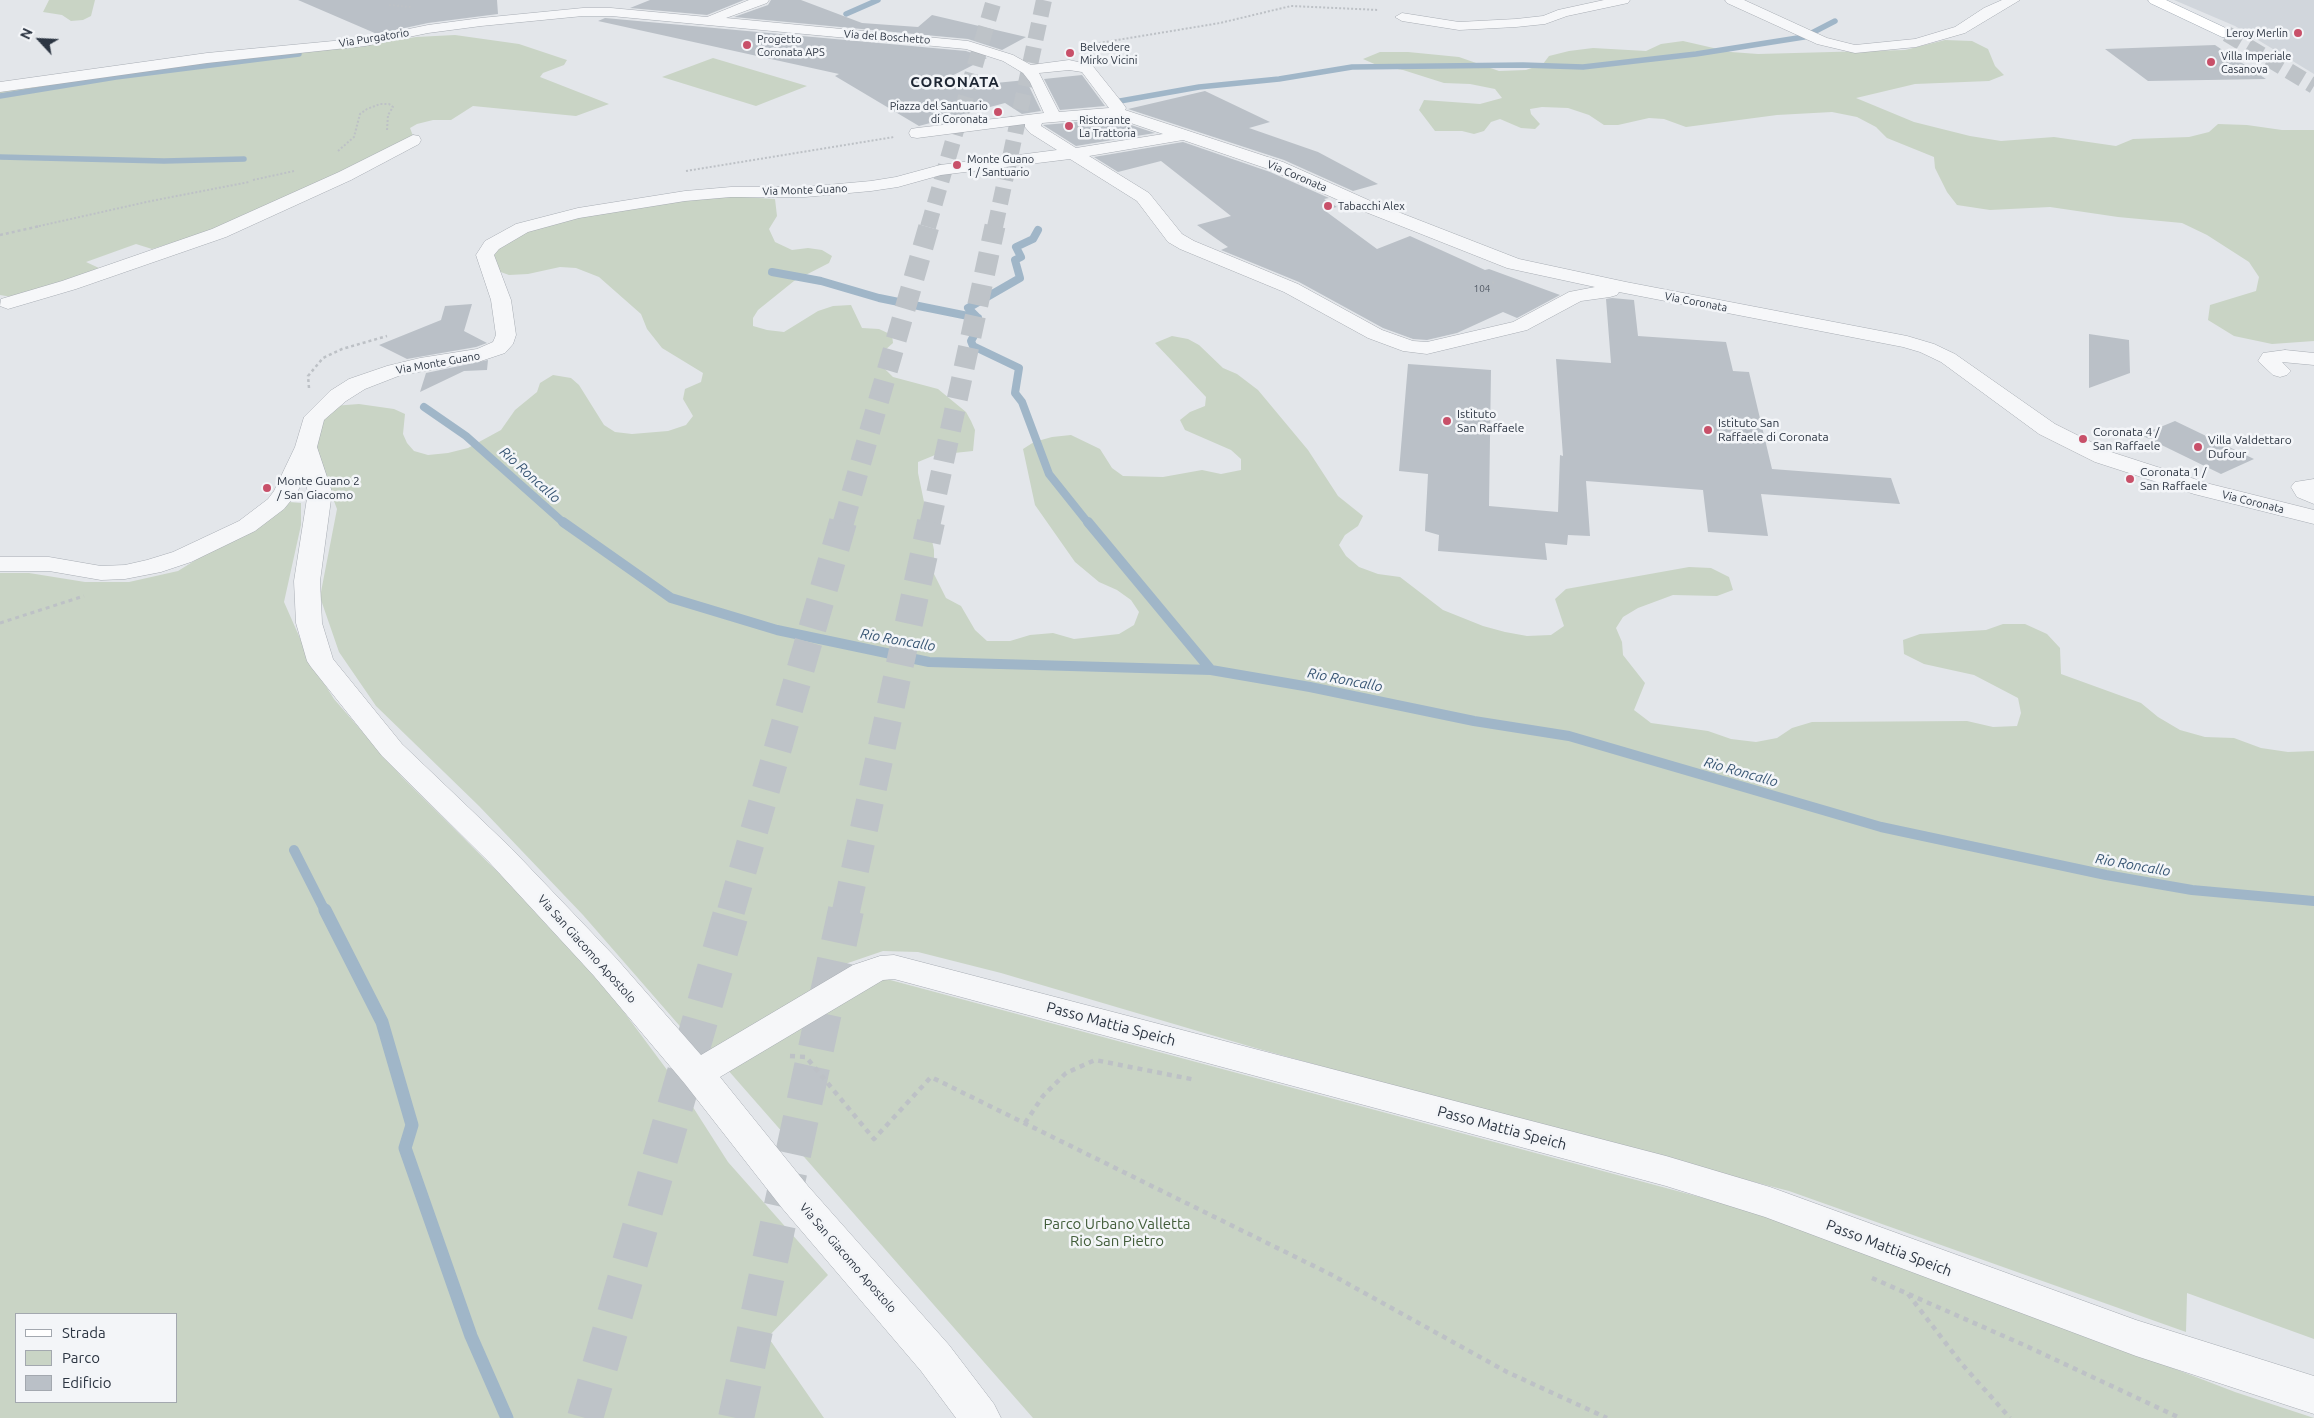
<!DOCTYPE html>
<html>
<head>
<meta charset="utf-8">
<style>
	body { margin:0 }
	#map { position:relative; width:2314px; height:1418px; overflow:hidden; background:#e3e6ea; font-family:Ubuntu,sans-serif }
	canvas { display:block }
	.legend { position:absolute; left:15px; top:1313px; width:162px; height:90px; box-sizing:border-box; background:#f3f5f8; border:1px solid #a3a8af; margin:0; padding:6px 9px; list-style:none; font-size:15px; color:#2c3542 }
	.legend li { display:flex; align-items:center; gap:10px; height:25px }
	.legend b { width:25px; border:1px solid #a3a8af }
	.north { position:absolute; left:15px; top:15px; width:50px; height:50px; -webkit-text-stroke:4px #f3f5f8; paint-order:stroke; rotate:295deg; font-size:14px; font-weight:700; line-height:20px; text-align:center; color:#2c3542 }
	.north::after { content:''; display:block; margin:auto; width:18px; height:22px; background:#2c3542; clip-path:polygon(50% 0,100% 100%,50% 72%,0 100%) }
</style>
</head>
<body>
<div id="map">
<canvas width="2314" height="1418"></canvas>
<ul class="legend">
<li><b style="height:6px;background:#fff"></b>Strada</li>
<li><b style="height:14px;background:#c9d4c5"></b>Parco</li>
<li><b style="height:14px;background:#bac0c7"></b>Edificio</li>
</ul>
<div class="north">N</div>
</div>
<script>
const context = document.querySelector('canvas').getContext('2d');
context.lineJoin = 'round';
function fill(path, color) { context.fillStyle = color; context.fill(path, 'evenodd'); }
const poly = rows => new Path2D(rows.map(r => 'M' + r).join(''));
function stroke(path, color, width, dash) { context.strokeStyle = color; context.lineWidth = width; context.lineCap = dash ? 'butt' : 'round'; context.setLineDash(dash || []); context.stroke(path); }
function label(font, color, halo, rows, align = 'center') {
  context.font = font + ' Ubuntu,sans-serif'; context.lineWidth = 5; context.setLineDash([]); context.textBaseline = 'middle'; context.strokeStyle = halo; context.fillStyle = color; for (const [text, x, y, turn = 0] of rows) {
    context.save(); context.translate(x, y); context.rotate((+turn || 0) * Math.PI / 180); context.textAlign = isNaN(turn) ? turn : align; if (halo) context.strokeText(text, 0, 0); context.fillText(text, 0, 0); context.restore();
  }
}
fill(poly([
	[2174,0,2314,0,2314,74,2235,26]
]), '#d1d6dc');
fill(poly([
	[49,0,95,0,91,16,83,20,71,21,62,15,43,12],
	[455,35,519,44,567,60,564,65,543,73,540,77,609,104,576,116,473,106,451,120,433,120,417,124,410,128,413,136,289,198,205,233,152,249,136,244,86,262,99,268,18,298,0,295,0,90,167,67,374,44,416,37],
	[1945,40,1972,41,1988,49,1995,66,2004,75,1989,81,1915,84,1856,98,1914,122,1970,136,2001,141,2054,137,2116,146,2133,139,2189,137,2209,132,2218,124,2247,125,2282,130,2314,130,2314,341,2272,344,2234,336,2208,320,2210,305,2256,291,2259,277,2249,262,2207,235,2182,223,2118,217,2050,207,1990,210,1957,205,1947,192,1935,168,1934,157,1887,138,1876,127,1857,117,1832,112,1777,115,1686,127,1664,119,1649,118,1618,125,1604,125,1589,115,1568,108,1542,107,1530,109,1531,114,1540,124,1535,129,1521,128,1500,119,1491,122,1484,131,1474,134,1462,131,1435,131,1419,110,1424,100,1480,104,1502,98,1495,89,1470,84,1444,83,1403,70,1379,66,1363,59,1380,52,1408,52,1459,57,1499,71,1526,70,1543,64,1549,56,1569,51,1593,48,1646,51,1661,44,1683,41,1731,52,1758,54,1905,50],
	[713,58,807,86,756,106,662,77],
	[725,196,775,199,777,216,769,229,775,242,792,250,808,248,822,250,832,256,829,263,794,281,758,310,753,318,753,326,767,330,784,332,818,311,833,306,851,305,862,328,879,329,892,335,893,343,884,351,881,359,884,368,893,377,938,389,966,412,971,421,975,430,973,451,935,455,918,462,918,473,934,550,934,574,946,598,961,606,975,630,987,641,1010,641,1030,635,1053,633,1074,639,1119,634,1134,625,1139,612,1131,600,1117,590,1099,582,1075,562,1035,505,1023,449,1034,442,1052,437,1071,435,1100,449,1112,468,1123,476,1163,477,1202,470,1221,474,1241,470,1241,459,1231,450,1185,430,1180,420,1190,412,1205,406,1206,397,1155,343,1172,336,1188,339,1199,345,1223,368,1237,374,1258,390,1308,450,1338,496,1363,516,1358,526,1345,535,1339,545,1346,556,1359,567,1378,574,1400,577,1443,610,1483,626,1505,632,1527,636,1551,635,1564,626,1555,599,1566,589,1689,567,1711,568,1729,577,1733,590,1717,596,1673,595,1638,608,1623,617,1616,628,1622,642,1623,655,1645,683,1634,710,1651,723,1708,731,1731,739,1756,742,1777,738,1792,728,1812,722,1967,721,1993,727,2017,726,2021,713,2018,698,1974,675,1924,664,1904,654,1903,640,1920,634,1986,630,2003,624,2025,624,2047,634,2060,648,2061,674,2141,703,2158,717,2180,730,2205,737,2234,738,2261,748,2288,752,2314,751,2314,1339,2187,1293,2186,1332,1789,1191,1544,1128,1252,1047,1001,973,918,952,883,951,848,963,750,1034,710,1052,692,1040,583,915,479,806,376,706,339,652,320,597,337,509,315,451,326,413,333,406,359,404,394,409,405,414,403,434,407,443,414,451,428,455,448,453,468,448,501,430,515,410,537,392,540,383,553,375,571,378,579,385,604,425,615,432,632,434,668,431,686,425,693,416,683,399,685,389,701,382,703,373,662,348,647,329,641,314,599,277,576,268,560,267,528,274,509,275,498,271,491,254,498,244,547,223,691,199],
	[289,502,301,503,301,525,284,602,310,661,334,699,402,777,543,917,618,1004,682,1090,728,1162,828,1275,768,1337,824,1418,0,1418,0,573,29,573,85,582,129,582,178,571],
	[16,1314,176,1314,176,1402,16,1402],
	[879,977,1763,1214,1936,1277,2235,1392,2314,1418,1033,1418,727,1069]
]), '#c9d4c5');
stroke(poly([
	[846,14,878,0],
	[0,96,116,77,299,54],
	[1120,101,1199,87,1279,79,1352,67,1523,65,1583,67,1696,54,1804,37,1835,21],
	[0,157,164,161,244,159]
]), '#a0b6c8', 5.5);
stroke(poly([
	[1038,230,1033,239,1016,247,1021,257,1015,260,1020,278,968,308,978,318,976,332,971,341,973,346,1019,368,1015,393,1022,402,1049,474,1089,524],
	[772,272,821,281,879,298,978,318],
	[424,407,466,436,565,524]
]), '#a0b6c8', 8);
stroke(poly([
	[563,522,671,598,777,630,929,662,1211,670,1310,687,1474,721,1569,736,1881,827,2106,875,2192,890,2314,901],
	[1088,522,1211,670],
	[294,850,325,911]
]), '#a0b6c8', 10);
stroke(poly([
	[325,910,382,1022,412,1125,405,1148,471,1336,507,1418]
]), '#a0b6c8', 13);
fill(poly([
	[298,0,497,0,498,14,428,23,377,34],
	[650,0,744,0,707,15,630,8],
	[771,0,801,0,862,23,918,27,932,15,1026,37,1002,50,968,39,734,17,768,5],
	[605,18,966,51,987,58,924,90,1026,80,1041,111,1022,114,1005,103,919,126,835,76,839,74,598,21],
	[2215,45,2266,79,2148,81,2105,49],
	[1082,75,1105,106,1060,110,1044,79],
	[1205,91,1270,122,1249,128,1318,152,1378,184,1353,191,1284,160,1128,109],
	[1113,119,1155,133,1076,146,1043,125],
	[1183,142,1270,172,1329,198,1324,199,1337,207,1324,210,1377,249,1410,236,1485,270,1489,269,1560,295,1517,318,1503,312,1457,333,1427,340,1413,339,1383,328,1299,282,1221,250,1228,247,1197,225,1231,216,1161,161,1118,172,1094,157],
	[1612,298,1634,300,1638,336,1726,342,1733,371,1749,372,1772,469,1891,478,1900,504,1761,494,1768,536,1708,532,1703,490,1586,481,1590,536,1568,535,1567,545,1545,543,1547,560,1438,551,1439,535,1425,531,1428,474,1399,471,1408,364,1491,370,1489,506,1558,512,1560,455,1563,456,1556,359,1611,363,1606,299],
	[472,304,464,331,487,343,476,347,407,359,379,345,441,320,445,306],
	[2089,334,2129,340,2130,373,2089,388],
	[488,360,487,370,464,371,420,392,426,373],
	[2175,421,2254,459,2221,474,2141,435]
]), '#bac0c7');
stroke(poly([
	[2227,34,2314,86]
]), '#bec3c8', 16, [16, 8]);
stroke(poly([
	[928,227,994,0],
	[995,227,1044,0]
]), '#bec3c8', 16, [16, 8]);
stroke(poly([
	[843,524,929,226],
	[930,524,995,226]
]), '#bec3c8', 21, [21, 11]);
stroke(poly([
	[731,911,843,522],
	[846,911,931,522]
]), '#bec3c8', 28, [28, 14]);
stroke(poly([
	[585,1418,732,910],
	[736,1418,846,910]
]), '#bec3c8', 36, [36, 18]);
const minor = poly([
	[749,0,769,0,767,3,726,18,968,41,1013,55,1031,65,1069,60,1092,65,1124,105,1126,108,1125,110,1283,162,1375,203,1519,259,1626,282,1907,336,1934,344,1955,354,2055,424,2111,452,2210,484,2314,510,2314,524,2194,494,2095,462,2039,434,1941,362,1920,352,1903,347,1619,292,1617,295,1610,297,1581,301,1527,330,1427,354,1403,351,1368,338,1284,292,1180,249,1168,242,1137,201,1070,159,941,175,898,187,871,191,805,197,731,197,685,201,579,218,528,232,499,249,494,255,511,300,516,335,513,344,505,353,481,361,401,375,365,389,346,401,324,420,317,447,332,492,320,581,322,623,333,659,402,744,511,848,616,958,701,1055,853,965,880,956,894,955,1666,1156,1770,1187,2136,1320,2314,1376,2314,1414,2136,1356,1765,1217,1666,1186,894,979,883,980,720,1077,808,1186,949,1345,994,1404,1001,1418,956,1418,921,1371,782,1208,685,1084,594,976,489,862,382,756,311,667,307,661,296,623,294,581,308,492,304,477,297,493,284,509,255,531,191,562,161,572,125,579,101,580,49,571,0,571,0,557,49,557,101,566,125,565,147,560,173,552,239,521,268,499,274,491,295,447,304,417,330,391,349,379,387,366,420,358,477,349,493,342,496,335,491,300,476,255,485,241,516,224,578,208,685,191,731,187,805,187,871,181,896,177,940,165,1057,150,1030,133,1025,127,1025,124,917,138,911,137,909,133,911,129,917,128,1044,113,1030,82,1023,73,1003,61,966,49,611,16,583,16,481,26,428,33,365,46,207,63,0,92,0,82,207,53,365,38,428,25,481,18,583,8,611,8,707,17,749,0],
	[1069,70,1082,72,1109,108,1059,112,1039,73,1069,70],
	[1113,117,1163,134,1076,148,1041,126,1042,123,1113,117],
	[1183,140,1271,170,1363,211,1507,268,1595,287,1569,292,1513,322,1427,342,1413,341,1382,330,1298,284,1194,241,1182,234,1149,193,1089,156,1183,140],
	[1604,0,1630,0,1628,3,1567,16,1545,24,1516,27,1459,30,1402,21,1395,17,1402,13,1459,22,1516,19,1543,16,1558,10,1604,0],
	[1725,0,1744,0,1827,38,1855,45,1915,39,1955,27,1984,8,2002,0,2020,0,1965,33,1916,47,1855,53,1817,44,1727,3,1725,0],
	[413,135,419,136,421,140,419,144,351,180,226,237,76,289,8,309,0,306,1,299,62,281,212,229,339,172,413,135],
	[2285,350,2314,353,2314,365,2282,362,2291,371,2287,375,2280,377,2273,375,2258,361,2263,353,2285,350],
	[2314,479,2314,504,2297,497,2291,487,2295,482,2314,479]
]);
const major = poly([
	[2148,0,2166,0,2232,31,2234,34,2232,37,2222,37,2150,3,2148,0]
]);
stroke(minor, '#a8adb4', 1);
stroke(major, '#a3abb5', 1);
stroke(poly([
	[389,5,412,7],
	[1087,45,1220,23,1291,6,1379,10],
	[338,151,354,137,360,114,367,109,380,104,389,104,393,107,388,115,387,130],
	[686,171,894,137],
	[253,180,294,171],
	[35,227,151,201,249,182]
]), '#bdc1c6', 2, [2, 2]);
stroke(poly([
	[0,235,40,226],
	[1482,289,1494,282],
	[309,388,308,376,323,358,342,349,387,336]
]), '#bdc1c6', 2.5, [3, 3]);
stroke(poly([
	[0,623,84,596]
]), '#bdc1c6', 3, [4, 4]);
stroke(poly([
	[790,1056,806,1057,874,1139,931,1077,1332,1275,1507,1372,1607,1418],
	[1025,1123,1043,1096,1066,1073,1095,1060,1196,1080],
	[1872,1278,2024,1345,2180,1418],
	[1908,1294,1961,1363,2010,1418]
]), '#bdc1c6', 4.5, [5, 5]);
fill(minor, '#f6f7f9');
fill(major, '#fff');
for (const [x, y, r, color] of [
	[2298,33,5,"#c85069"],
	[747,45,5,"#c85069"],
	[1070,53,5,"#c85069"],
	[2211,62,5,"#c85069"],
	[998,112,5,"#c85069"],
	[1069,126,5,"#c85069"],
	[957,165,5,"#c85069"],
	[1328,206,5,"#c85069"],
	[1447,421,5,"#c85069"],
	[1708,430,5,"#c85069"],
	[2083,439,5,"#c85069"],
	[2198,447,5,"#c85069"],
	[2130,479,5,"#c85069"],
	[267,488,5,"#c85069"]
]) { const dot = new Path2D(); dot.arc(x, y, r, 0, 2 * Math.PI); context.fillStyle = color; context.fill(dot); stroke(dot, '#f3f5f8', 2); }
label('10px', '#505863', null, [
	["104",1482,289]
]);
label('11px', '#2c3542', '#f3f5f8', [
	["Leroy Merlin",2288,33,"right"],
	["Progetto",757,39],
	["Coronata APS",757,52],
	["Belvedere",1080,47],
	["Mirko Vicini",1080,60],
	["Villa Imperiale",2221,56],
	["Casanova",2221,69],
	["Piazza del Santuario",988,106,"right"],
	["di Coronata",988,119,"right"],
	["Ristorante",1079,120],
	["La Trattoria",1079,133],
	["Monte Guano",967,159],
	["1 / Santuario",967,172],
	["Tabacchi Alex",1338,206]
], 'left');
label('11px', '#2c3542', '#f3f5f8', [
	["Via del Boschetto",887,37,4],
	["Via Purgatorio",374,38,-9],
	["Via Coronata",1297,176,23],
	["Via Monte Guano",805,190,-2],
	["Via Coronata",1696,302,11],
	["Via Monte Guano",438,363,-10],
	["Via Coronata",2253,502,14]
]);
label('12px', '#2c3542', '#f3f5f8', [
	["Istituto",1457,414],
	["San Raffaele",1457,428],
	["Istituto San",1718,423],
	["Raffaele di Coronata",1718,437],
	["Coronata 4 /",2093,432],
	["San Raffaele",2093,446],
	["Villa Valdettaro",2208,440],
	["Dufour",2208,454],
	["Coronata 1 /",2140,472],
	["San Raffaele",2140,486],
	["Monte Guano 2",277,481],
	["/ San Giacomo",277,495]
], 'left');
label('12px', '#2c3542', '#f3f5f8', [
	["Via San Giacomo Apostolo",587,949,48],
	["Via San Giacomo Apostolo",848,1258,49]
]);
label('italic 14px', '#385674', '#f3f5f8', [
	["Rio Roncallo",530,475,42],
	["Rio Roncallo",898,640,10],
	["Rio Roncallo",1345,680,11],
	["Rio Roncallo",1741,772,16],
	["Rio Roncallo",2133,865,10]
]);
context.letterSpacing = '1px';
label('bold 15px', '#1e2633', '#f3f5f8', [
	["CORONATA",955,82]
]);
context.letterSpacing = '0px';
label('15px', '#2c3542', '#f3f5f8', [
	["Passo Mattia Speich",1111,1024,15],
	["Passo Mattia Speich",1502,1128,15],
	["Passo Mattia Speich",1889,1248,21]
]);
label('15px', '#425d3a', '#f3f5f8', [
	["Parco Urbano Valletta",1117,1224],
	["Rio San Pietro",1117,1241]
]);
</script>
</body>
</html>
